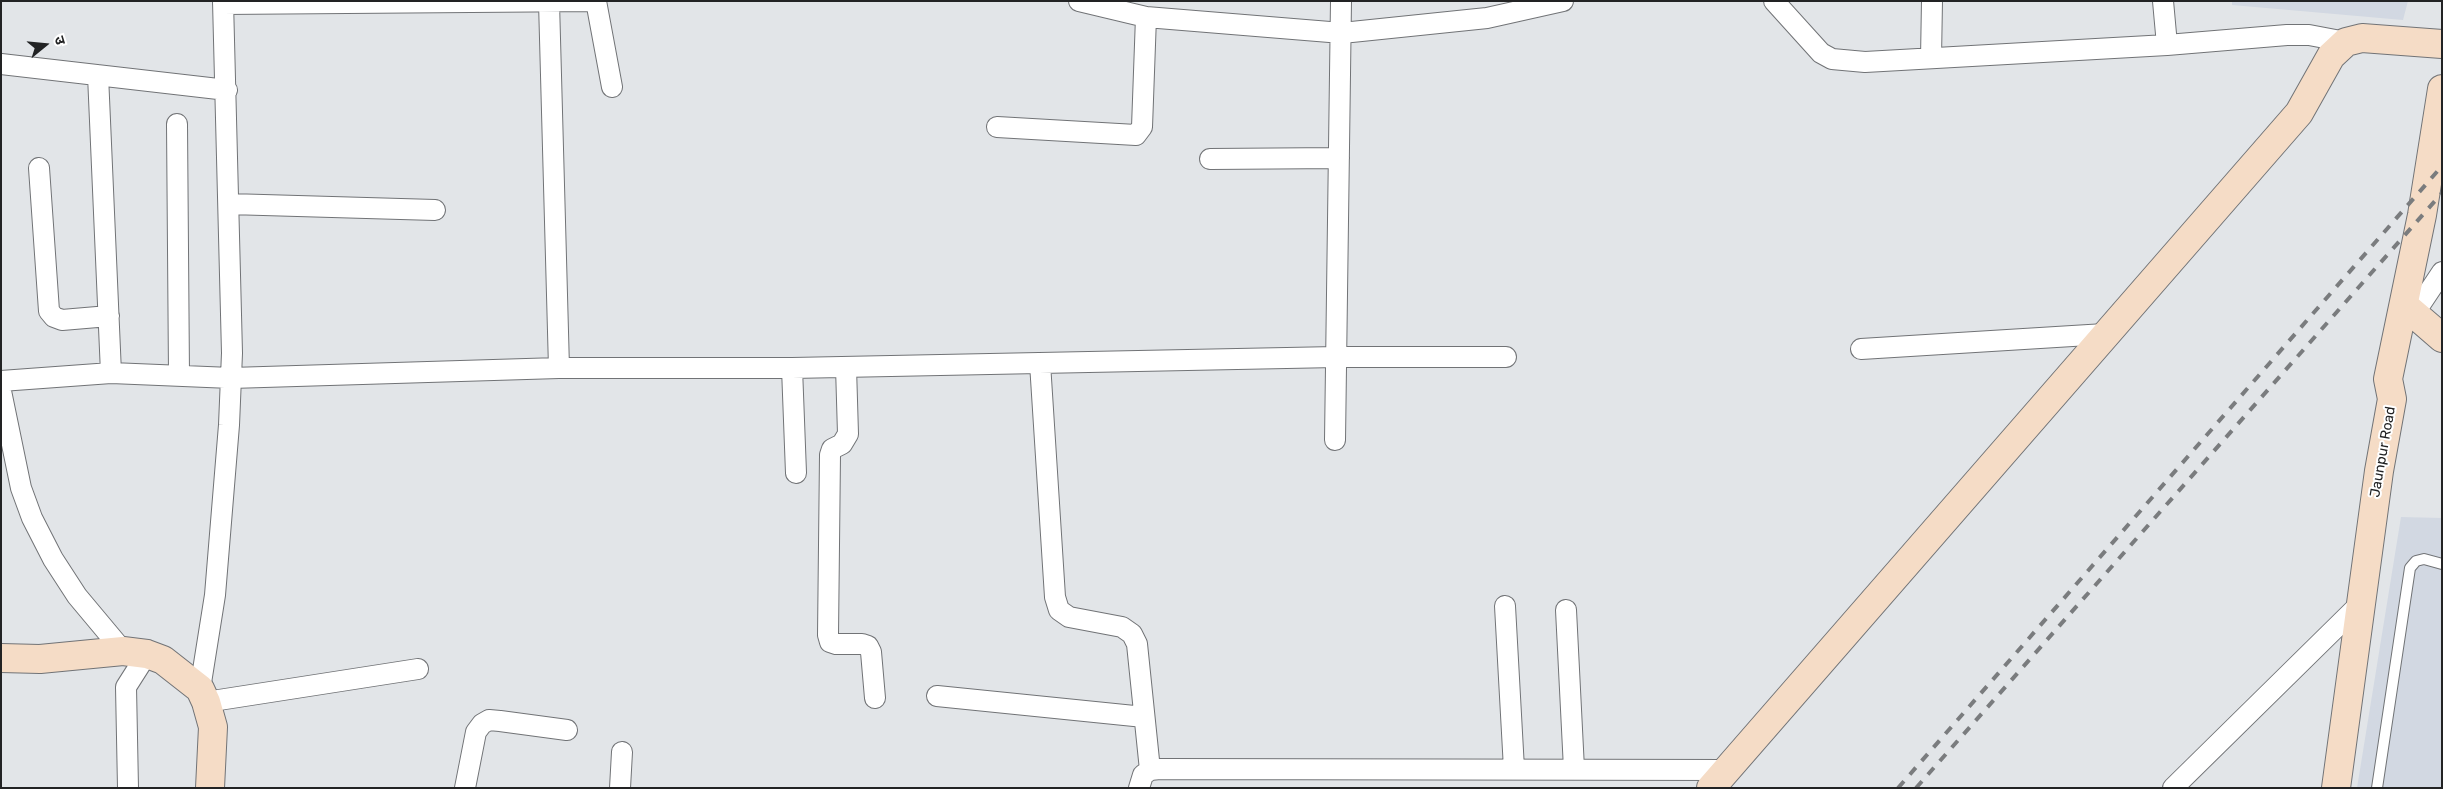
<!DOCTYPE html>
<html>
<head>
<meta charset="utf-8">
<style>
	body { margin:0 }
	#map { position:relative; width:2443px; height:789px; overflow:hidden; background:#e2e5e8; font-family:Rubik,"Noto Sans Devanagari",sans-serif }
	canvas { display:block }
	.frame { position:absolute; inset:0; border:2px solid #222324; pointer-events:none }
	.north { position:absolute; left:20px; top:20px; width:50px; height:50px; -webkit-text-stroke:4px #fff; paint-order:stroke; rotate:73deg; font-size:14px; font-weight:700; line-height:20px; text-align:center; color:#222324 }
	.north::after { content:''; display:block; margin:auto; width:18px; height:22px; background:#222324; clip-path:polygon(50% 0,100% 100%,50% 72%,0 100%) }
</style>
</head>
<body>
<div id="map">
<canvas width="2443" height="789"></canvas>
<div class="frame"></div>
<div class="north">उ</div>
</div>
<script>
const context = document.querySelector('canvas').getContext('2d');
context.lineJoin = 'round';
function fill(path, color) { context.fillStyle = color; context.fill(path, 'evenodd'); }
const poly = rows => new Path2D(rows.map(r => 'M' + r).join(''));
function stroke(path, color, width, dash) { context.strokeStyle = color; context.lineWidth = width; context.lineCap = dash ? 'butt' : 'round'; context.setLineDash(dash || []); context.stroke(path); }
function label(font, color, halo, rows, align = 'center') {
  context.font = font + ' Rubik,sans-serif'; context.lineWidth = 4; context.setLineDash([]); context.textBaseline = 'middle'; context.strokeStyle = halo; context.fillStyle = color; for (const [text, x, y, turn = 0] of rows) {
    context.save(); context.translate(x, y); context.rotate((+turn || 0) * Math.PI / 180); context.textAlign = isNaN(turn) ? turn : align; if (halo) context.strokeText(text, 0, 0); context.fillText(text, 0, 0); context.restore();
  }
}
fill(poly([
	[2232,1,2408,1,2403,20,2232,5],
	[2401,517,2442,518,2442,788,2357,788]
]), '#d2d8e2');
const lane = poly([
	[2377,788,2410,568,2416,561,2424,559,2442,564]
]);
const street = poly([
	[596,1,612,87],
	[1079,1,1146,17,1342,33,1487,18,1563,1],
	[1774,1,1821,53,1832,59,1865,62,2167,45,2287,35,2309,35,2346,42],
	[2163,1,2167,45],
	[549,2,559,368],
	[223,4,595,1],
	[1931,58,1932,1],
	[1,64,227,90],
	[98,75,111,373],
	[177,124,179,375],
	[997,127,1136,135,1142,127,1146,17],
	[1210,159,1339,158],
	[39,168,49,311,54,317,62,320,109,316],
	[229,204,435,210],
	[2414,314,2442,272],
	[1861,349,2105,334],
	[1040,363,1055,597,1059,610,1069,617,1122,627,1132,634,1137,644,1150,770],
	[846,367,848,434,842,444,832,449,830,455,828,635,830,642,836,644,862,644,868,646,871,652,875,698],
	[792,368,796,473],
	[1,381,111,373,231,378,559,368,792,368,1336,357,1506,357],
	[1,391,21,488,32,518,53,559,77,596,123,651],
	[1335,440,1341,1],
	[1505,606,1514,769],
	[1566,610,1574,769],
	[200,689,215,595,229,425,232,353,223,1],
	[937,696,1144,717],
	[206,702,418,669],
	[128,788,126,687,147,654],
	[465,788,476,732,482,724,489,720,500,721,567,730],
	[620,788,622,752],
	[1139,788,1143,775,1150,770,1160,769,1727,770],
	[2173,788,2363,601]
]);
const secondary = poly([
	[2405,306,2442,338],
	[1,658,40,659,123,651,147,654,163,660,200,689,206,702,213,727,210,788],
	[1711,788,2299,113,2331,56,2346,42,2362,38,2442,44],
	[2336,788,2379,471,2392,399,2388,379,2422,215,2442,89]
]);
stroke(lane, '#717376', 12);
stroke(street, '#717376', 22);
stroke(secondary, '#717376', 30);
stroke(lane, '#fff', 10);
stroke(street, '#fff', 20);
stroke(secondary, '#f5dcc6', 28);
stroke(poly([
	[1898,788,2442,166],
	[1916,788,2442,193]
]), '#7a7c7e', 4, [9, 9]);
label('14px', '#222324', '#fff', [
	["Jaunpur Road",2383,452,-80]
]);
</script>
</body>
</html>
